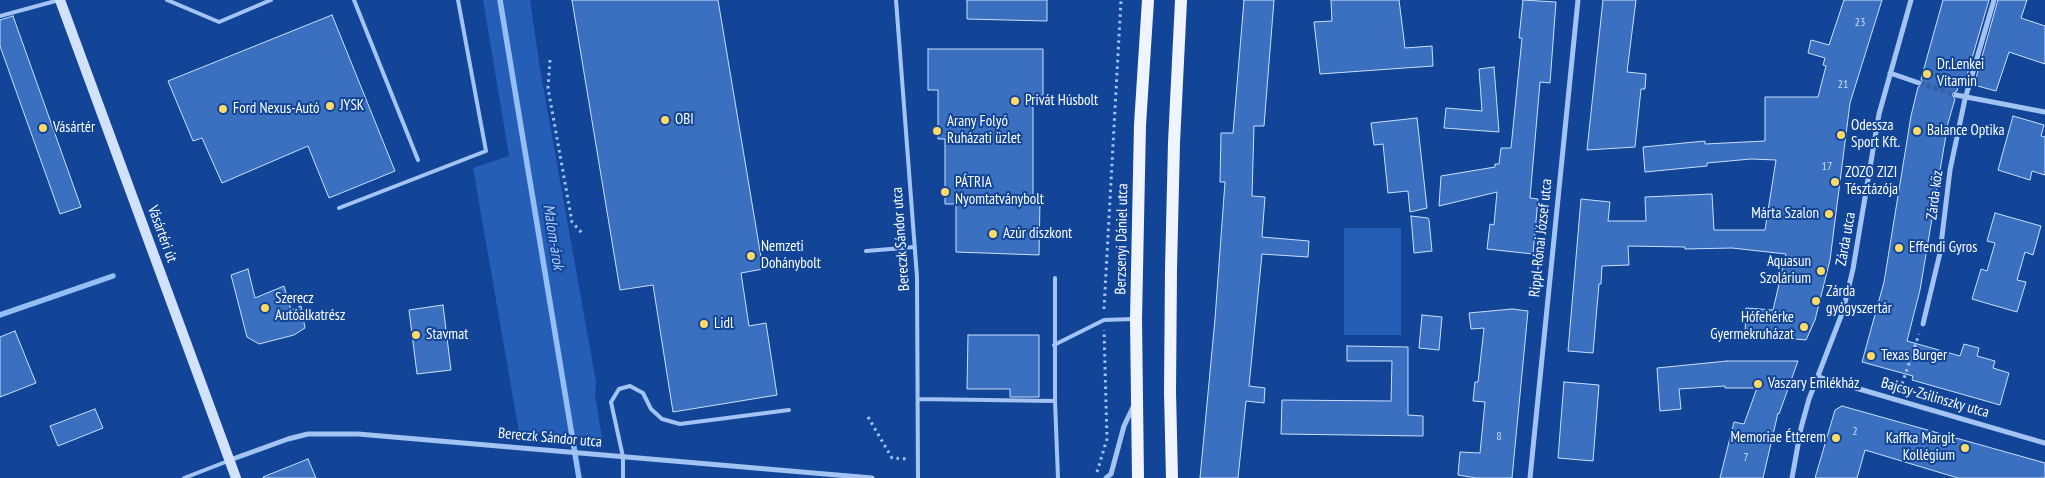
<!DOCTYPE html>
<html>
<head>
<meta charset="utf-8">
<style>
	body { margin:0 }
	canvas { display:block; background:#124597 }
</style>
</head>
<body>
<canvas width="2045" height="478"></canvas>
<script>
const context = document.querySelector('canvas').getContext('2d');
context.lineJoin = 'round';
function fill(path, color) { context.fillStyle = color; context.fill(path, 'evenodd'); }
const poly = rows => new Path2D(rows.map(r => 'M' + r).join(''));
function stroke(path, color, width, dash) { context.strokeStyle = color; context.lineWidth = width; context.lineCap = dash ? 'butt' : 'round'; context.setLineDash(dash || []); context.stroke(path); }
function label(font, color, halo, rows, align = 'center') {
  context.font = font + ' "PT Sans Narrow",sans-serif'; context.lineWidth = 4; context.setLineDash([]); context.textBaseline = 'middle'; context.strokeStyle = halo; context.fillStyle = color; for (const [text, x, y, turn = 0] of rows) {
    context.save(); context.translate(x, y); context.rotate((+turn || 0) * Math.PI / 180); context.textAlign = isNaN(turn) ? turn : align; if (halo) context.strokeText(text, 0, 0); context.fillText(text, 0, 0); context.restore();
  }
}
fill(poly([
	[483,0,530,0,540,69,596,382,595,395,602,438,519,432,473,168,509,156],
	[1344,228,1401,228,1401,335,1344,335]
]), '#255eb6');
stroke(poly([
	[500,0,579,478],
	[0,315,113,276]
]), '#95bdf6', 5.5);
const building = poly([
	[572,0,718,0,763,269,741,273,749,326,766,323,777,395,673,412,653,285,620,290,572,0],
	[967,0,1047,0,1047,21,967,19,967,0],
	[1244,0,1274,0,1264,126,1254,126,1252,196,1265,197,1262,237,1309,241,1308,257,1262,254,1249,386,1265,388,1264,403,1246,401,1238,478,1200,478,1215,319,1225,182,1220,182,1221,133,1233,133,1244,0],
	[1331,0,1399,0,1405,48,1432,46,1433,66,1320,74,1314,22,1332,21,1331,0],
	[1523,0,1556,2,1550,83,1540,82,1530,198,1538,199,1533,254,1487,249,1490,224,1494,225,1497,192,1439,206,1441,176,1495,167,1495,164,1499,164,1501,148,1511,148,1522,38,1519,38,1523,0],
	[1603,0,1636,0,1627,72,1646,74,1645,89,1641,89,1635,147,1587,150,1603,0],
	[1844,0,1882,0,1850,103,1830,260,1815,320,1806,340,1745,334,1746,308,1773,310,1786,254,1732,248,1685,249,1685,247,1628,246,1629,265,1602,266,1601,284,1599,284,1593,353,1568,351,1581,199,1610,202,1608,221,1646,221,1645,197,1712,194,1714,230,1765,230,1776,160,1751,159,1707,163,1707,166,1645,172,1643,147,1705,141,1705,144,1765,141,1765,97,1818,97,1826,66,1823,65,1825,58,1808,53,1811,40,1829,45,1844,0],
	[1943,0,1989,0,1965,82,1960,80,1957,91,1952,94,1955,99,1948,123,1920,290,1907,341,1960,356,1964,344,1979,348,1977,356,1995,361,1993,368,2009,373,2000,405,1912,380,1913,376,1862,362,1884,282,1911,116,1918,87,1923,84,1921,79,1943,0],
	[1998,0,2027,0,2021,18,2045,26,2045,64,2009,52,1996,91,1974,85,1998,0],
	[332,15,395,171,329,198,308,146,222,183,202,138,193,141,168,81,332,15],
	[13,16,81,207,60,214,0,46,0,20,13,16],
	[928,49,1043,49,1043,96,1033,96,1033,200,1040,200,1039,255,956,252,956,204,945,204,945,139,938,139,938,90,928,90,928,49],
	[1494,67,1499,132,1444,128,1446,108,1482,111,1479,69,1494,67],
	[2013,116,2044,125,2041,136,2045,137,2045,175,2032,171,2030,180,1998,170,2013,116],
	[1417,118,1427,208,1410,212,1408,191,1388,193,1383,144,1374,145,1371,123,1417,118],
	[1995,213,2041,226,2033,255,2025,252,2017,280,2026,282,2017,312,1972,299,1981,269,1987,271,1995,243,1987,241,1995,213],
	[1411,216,1428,218,1429,220,1432,251,1414,253,1411,216],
	[248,269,255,298,284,286,291,310,301,306,305,328,294,335,259,344,247,337,231,275,248,269],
	[443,305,451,370,417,374,409,310,443,305],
	[1512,309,1528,311,1512,478,1476,478,1458,475,1460,452,1480,453,1485,402,1473,401,1475,382,1478,382,1484,328,1471,329,1469,313,1512,309],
	[1422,315,1442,317,1439,350,1419,348,1422,315],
	[15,331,36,383,0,397,0,337,15,331],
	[968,335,1039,335,1039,397,1010,397,1010,389,967,389,968,335],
	[1347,346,1408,347,1408,415,1423,416,1423,436,1281,434,1282,400,1391,401,1392,361,1347,361,1347,346],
	[1727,361,1798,361,1779,414,1778,413,1763,478,1720,478,1734,422,1744,424,1757,388,1725,388,1725,386,1679,389,1681,409,1660,411,1657,368,1727,361],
	[1564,382,1599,385,1593,461,1558,458,1564,382],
	[1842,406,2045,463,2045,478,1958,478,1865,450,1857,478,1815,478,1835,410,1842,406],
	[95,409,103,428,58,446,50,426,95,409],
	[308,459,316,478,263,478,263,477,308,459]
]);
fill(building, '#3b6fbf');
stroke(building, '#cbdffd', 1);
stroke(poly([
	[1919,83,1956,95]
]), '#3661a7', 5, [5, 2.5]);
stroke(poly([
	[550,60,548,88,572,222,582,233],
	[1104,309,1121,0],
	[1900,390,1919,334],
	[868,417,892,458,909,459],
	[1097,472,1107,439,1104,330]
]), '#a3c3f3', 3, [2.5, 4]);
stroke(poly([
	[167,0,219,22,271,0],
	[354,0,418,160],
	[896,0,917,277,918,478],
	[0,16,59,0],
	[339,208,486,151,458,0],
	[866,251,915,247],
	[1055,278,1055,401,1058,478],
	[1054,345,1104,320,1134,319],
	[919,399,1055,401],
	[184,478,228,461],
	[623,478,623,457,611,402,619,389,630,386,643,393,651,409,662,419,680,424,789,410]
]), '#a3c3f3', 4);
stroke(poly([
	[1890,73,1919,83],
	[1956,95,2045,112],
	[1923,324,1940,253,1950,170,1965,99,1994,0],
	[1818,377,2045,443],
	[230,460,288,439,308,434,358,434,872,478],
	[1106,478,1111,474,1124,426,1134,405],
	[1530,478,1578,0],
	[1792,478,1801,428,1809,399,1843,311,1853,269,1879,114,1911,0]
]), '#a3c3f3', 5);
stroke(poly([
	[60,0,236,478]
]), '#d2e2fd', 10);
stroke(poly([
	[1138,478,1136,319,1140,125,1148,0],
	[1172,478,1170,392,1171,269,1174,143,1181,0]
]), '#eff4ff', 12);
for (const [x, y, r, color] of [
	[1927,74,5,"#ffda65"],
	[1015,101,5,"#ffda65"],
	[330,106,5,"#ffda65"],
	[223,109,5,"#ffda65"],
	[665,120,5,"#ffda65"],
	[43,128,5,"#ffda65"],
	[937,131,5,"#ffda65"],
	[1917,131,5,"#ffda65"],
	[1841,135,5,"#ffda65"],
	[1835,182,5,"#ffda65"],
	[945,192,5,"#ffda65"],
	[1829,214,5,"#ffda65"],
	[993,234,5,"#ffda65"],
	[1899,248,5,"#ffda65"],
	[751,256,5,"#ffda65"],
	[1821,271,5,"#ffda65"],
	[1816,301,5,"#ffda65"],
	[265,308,5,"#ffda65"],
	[704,324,5,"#ffda65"],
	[1804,327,5,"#ffda65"],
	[416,335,5,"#ffda65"],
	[1871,356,5,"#ffda65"],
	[1758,384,5,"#ffda65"],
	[1836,438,5,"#ffda65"],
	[1965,448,5,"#ffda65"]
]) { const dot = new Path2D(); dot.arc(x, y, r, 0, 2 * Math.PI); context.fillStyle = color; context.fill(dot); stroke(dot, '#124597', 2); }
label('12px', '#cedbef', null, [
	["23",1860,23],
	["21",1843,85],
	["17",1827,167],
	["2",1855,432],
	["8",1499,437],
	["7",1746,458]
]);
label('15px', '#fff', '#124597', [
	["Dr.Lenkei",1937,65],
	["Vitamin",1937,82],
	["Privát Húsbolt",1025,101],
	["JYSK",340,106],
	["Ford Nexus-Autó",233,109],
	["OBI",675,120],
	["Arany Folyó",947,122],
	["Ruházati üzlet",947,139],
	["Odessza",1851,126],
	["Sport Kft.",1851,143],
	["Vásártér",53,128],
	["Balance Optika",1927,131],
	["ZOZO ZIZI",1845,173],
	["Tésztázója",1845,190],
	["PÁTRIA",955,183],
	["Nyomtatványbolt",955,200],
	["Márta Szalon",1819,214,"right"],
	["Azúr diszkont",1003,234],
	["Nemzeti",761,247],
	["Dohánybolt",761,264],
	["Effendi Gyros",1909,248],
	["Aquasun",1811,262,"right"],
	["Szolárium",1811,279,"right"],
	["Zárda",1826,292],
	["gyógyszertár",1826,309],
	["Szerecz",275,299],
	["Autóalkatrész",275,316],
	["Hófehérke",1794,318,"right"],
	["Gyermekruházat",1794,335,"right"],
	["Lidl",714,324],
	["Stavmat",426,335],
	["Texas Burger",1881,356],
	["Vaszary Emlékház",1768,384],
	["Memoriae Étterem",1826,438,"right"],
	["Kaffka Margit",1955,439,"right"],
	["Kollégium",1955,456,"right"]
], 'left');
label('15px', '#fff', '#124597', [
	["Zárda köz",1935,195,-83],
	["Vásártéri út",162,234,70],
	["Rippl-Rónai József utca",1541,238,-84],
	["Bereczk Sándor utca",901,239,-94],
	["Berzsenyi Dániel utca",1122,239,-89],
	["Zárda utca",1846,239,-80],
	["Bajcsy-Zsilinszky utca",1935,398,16],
	["Bereczk Sándor utca",550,438,5]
]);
label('italic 16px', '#afcdfa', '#124597', [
	["Malom-árok",553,237,81]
]);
</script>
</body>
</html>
